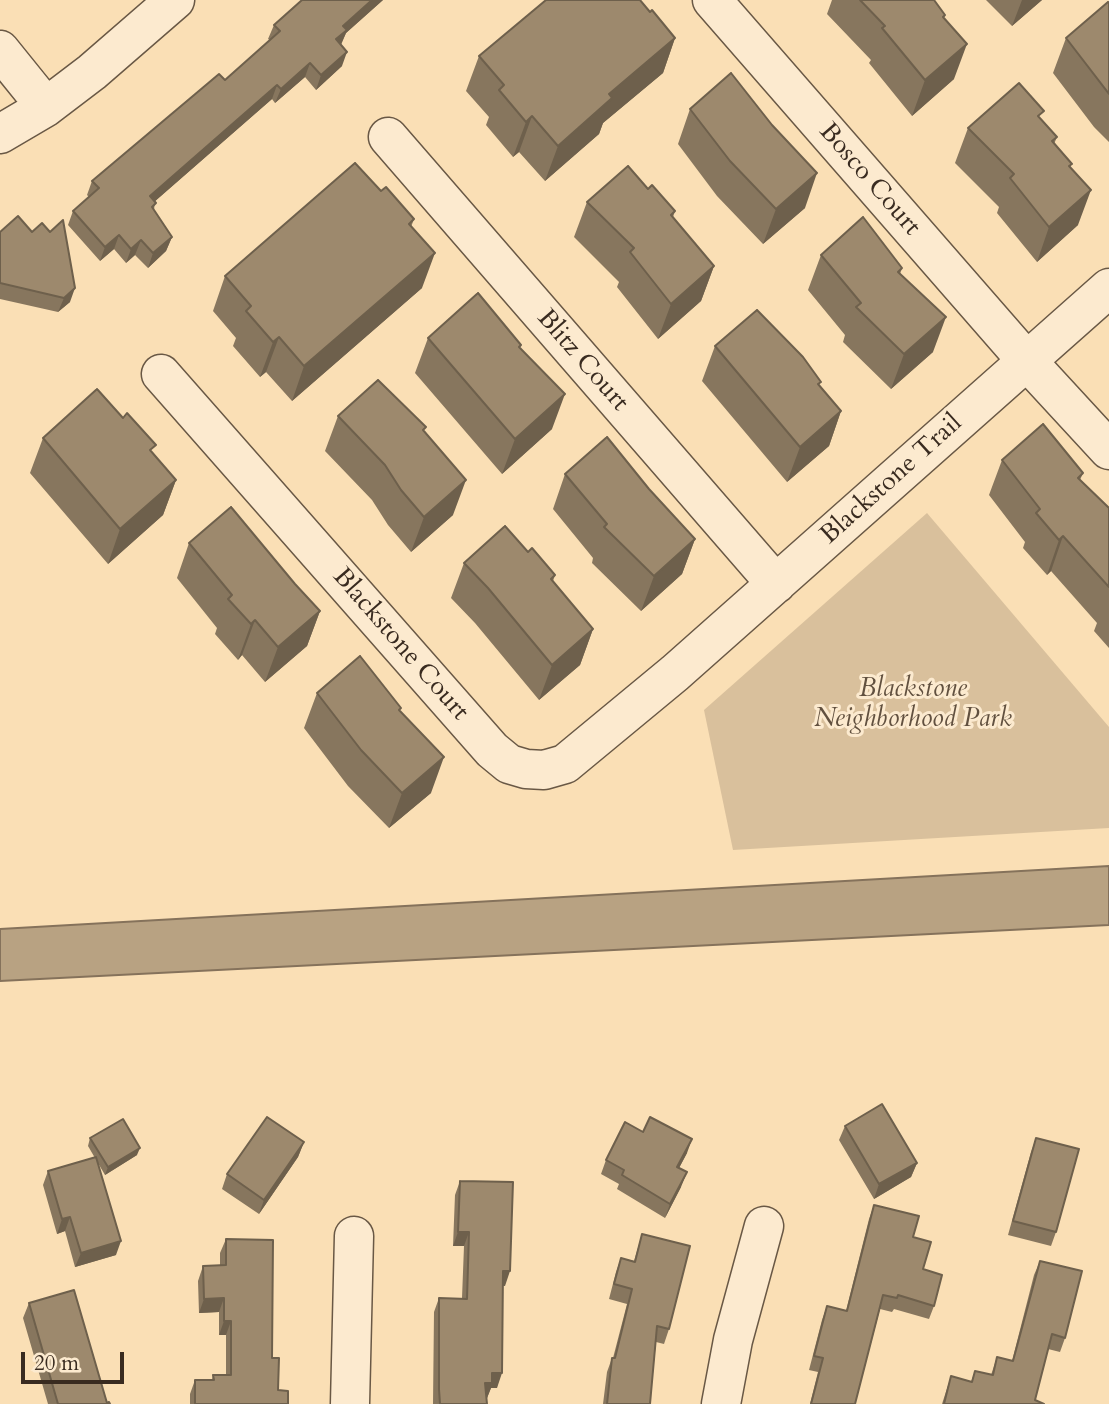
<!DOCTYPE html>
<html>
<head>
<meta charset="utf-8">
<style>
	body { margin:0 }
	#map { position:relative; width:1109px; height:1404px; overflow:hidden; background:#fadfb5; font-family:Cardo,serif }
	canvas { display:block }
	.scale { position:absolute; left:21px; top:1352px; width:103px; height:32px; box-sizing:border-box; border:4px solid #392b20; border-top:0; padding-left:9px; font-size:21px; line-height:24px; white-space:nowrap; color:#392b20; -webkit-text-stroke:5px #fceacf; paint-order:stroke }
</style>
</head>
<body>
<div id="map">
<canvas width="1109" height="1404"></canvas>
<div class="scale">20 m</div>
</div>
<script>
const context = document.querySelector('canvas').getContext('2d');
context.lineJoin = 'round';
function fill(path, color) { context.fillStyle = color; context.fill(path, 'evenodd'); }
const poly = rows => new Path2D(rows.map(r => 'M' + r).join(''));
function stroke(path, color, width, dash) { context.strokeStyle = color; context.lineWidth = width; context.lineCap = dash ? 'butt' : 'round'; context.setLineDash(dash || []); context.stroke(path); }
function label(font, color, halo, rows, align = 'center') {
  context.font = font + ' Cardo,serif'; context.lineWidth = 6; context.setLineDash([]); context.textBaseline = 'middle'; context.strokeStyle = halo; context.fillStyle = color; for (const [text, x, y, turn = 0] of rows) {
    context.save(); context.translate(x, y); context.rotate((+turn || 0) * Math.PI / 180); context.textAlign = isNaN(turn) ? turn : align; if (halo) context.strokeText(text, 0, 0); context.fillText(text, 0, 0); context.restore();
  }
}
fill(poly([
	[927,513,1109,727,1109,828,733,850,704,710]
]), '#d9c09c');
const water = poly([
	[1109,866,1109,925,0,981,0,929,1109,866]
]);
fill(water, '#b8a282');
stroke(water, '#85725b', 2);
const street = poly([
	[712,0,1026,360,1109,450],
	[0,50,46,107],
	[0,134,46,107,92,72,175,0],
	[388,137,776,584],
	[161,374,492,750,509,764,526,769,544,770,565,764,675,673,1109,288],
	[350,1404,354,1236],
	[721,1404,733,1340,764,1226]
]);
stroke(street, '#695845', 41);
stroke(street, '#fceacf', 38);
fill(poly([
	[302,0,383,0,346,33,341,45,342,66,316,90,305,77,275,103,272,99,155,201,154,210,172,237,166,251,148,268,135,255,126,263,114,249,100,261,68,225,73,211,89,197,87,195,92,181,225,80,270,40,268,39,274,25],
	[832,0,934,0,945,15,944,18,954,79,912,116,869,63,871,60,827,14],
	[986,0,1042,0,1012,26],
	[1109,3,1109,142,1094,127,1053,73,1066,38],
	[650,12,675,38,663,73,603,123,599,134,545,181,519,152,513,157,486,125,489,117,466,91,479,56],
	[690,109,805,208,763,244,717,196,678,144],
	[1041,119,1057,137,1054,144,1071,167,1078,225,1037,262,997,213,999,207,955,163,968,128],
	[648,189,675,211,673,217,714,266,701,301,658,339,617,287,619,282,574,237,587,202],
	[381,191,414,219,411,227,422,288,292,401,266,372,260,377,233,346,236,338,213,311,225,276],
	[0,232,70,302,58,312,0,299],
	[821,255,902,268,900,274,933,352,891,389,843,342,845,335,808,290],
	[428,338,521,345,520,348,552,429,502,474,415,373],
	[715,346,821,382,819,385,841,411,829,446,787,482,702,381],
	[338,416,424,431,453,515,411,552,388,525,372,500,325,451],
	[123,418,176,480,163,515,108,564,30,473,43,438],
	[1002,460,1083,473,1080,480,1109,508,1109,648,1094,631,1097,623,1051,571,1047,575,1023,548,1025,542,989,495],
	[565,474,649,489,695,539,682,574,641,611,592,563,593,558,553,509],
	[189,543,295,584,320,611,307,646,265,682,242,655,238,660,215,634,217,628,177,578],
	[528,552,555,575,553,581,593,629,580,665,539,700,475,623,451,598,464,563],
	[317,693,400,711,431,793,389,828,348,786,304,728],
	[845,1126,917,1163,911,1177,874,1199,839,1140],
	[643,1132,687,1153,679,1168,681,1187,665,1218,617,1189,619,1184,601,1174,606,1160],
	[90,1138,137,1155,105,1175,98,1163,116,1255,75,1267,65,1231,57,1234,43,1185,48,1171,95,1158,88,1146],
	[1036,1138,1056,1232,1051,1246,1008,1235,1031,1152],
	[304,1142,298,1157,259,1214,222,1189,227,1174],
	[460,1181,505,1286,503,1285,497,1388,491,1388,487,1398,487,1404,433,1404,434,1312,439,1298,462,1298,464,1246,453,1246,455,1195],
	[874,1205,913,1237,934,1306,929,1319,894,1309,892,1312,880,1309,855,1404,810,1404,818,1372,809,1370,822,1320,827,1306,846,1311,869,1219],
	[642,1234,669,1329,664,1344,656,1342,650,1404,603,1404,607,1372,612,1358,613,1358,627,1304,609,1299,616,1272,621,1258,634,1261],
	[226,1239,272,1358,278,1390,288,1404,190,1404,190,1394,195,1380,212,1380,213,1375,226,1375,226,1335,219,1335,219,1312,199,1313,198,1281,203,1266,220,1266,220,1253],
	[1040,1261,1065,1338,1060,1352,1048,1349,1035,1400,1044,1404,942,1404,951,1376,971,1382,975,1371,991,1375,997,1357,1012,1361,1034,1275],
	[29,1303,107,1403,110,1404,48,1404,23,1318]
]), '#87765e');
fill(poly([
	[372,0,383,0,346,33,341,44,331,53,343,26],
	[1022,0,1042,0,1012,26],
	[675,38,663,73,603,123,599,134,545,181,558,146,609,94],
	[967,44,954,79,912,116,925,80],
	[347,52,342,66,316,90,321,75],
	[310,63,305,77,275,103,281,89],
	[277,85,272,99,145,210,150,196],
	[532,116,519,152,513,157,526,122],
	[817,173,805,208,763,244,776,209],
	[1091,190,1078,225,1037,262,1049,227],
	[119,235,114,249,100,261,105,247],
	[172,237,166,251,148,268,153,253],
	[141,240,135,255,126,263,131,249],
	[435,253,422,288,292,401,304,366],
	[714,266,701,301,658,339,671,304],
	[75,288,70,302,58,312,64,298],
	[946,317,933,352,891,389,904,354],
	[279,337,266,372,260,377,273,342],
	[565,394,552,429,502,474,515,439],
	[841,411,829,446,787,482,800,447],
	[176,480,163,515,108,564,120,529],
	[466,480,453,515,411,552,424,517],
	[1063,536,1051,571,1047,575,1059,540],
	[695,539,682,574,641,611,654,576],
	[320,611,307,646,265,682,278,647],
	[255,620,242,655,238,660,251,624],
	[593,629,580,665,539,700,552,665],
	[444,757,431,793,389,828,402,793],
	[692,1139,687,1153,672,1181,677,1167],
	[304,1142,298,1157,259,1214,264,1200],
	[140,1148,137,1155,105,1175,108,1167],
	[917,1163,911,1177,874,1199,879,1184],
	[687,1172,681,1187,665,1218,670,1204],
	[70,1217,65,1231,57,1234,62,1219],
	[458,1232,469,1232,464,1246,453,1246],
	[121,1241,116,1255,75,1267,81,1253],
	[503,1271,510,1271,505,1286,498,1285],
	[224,1298,219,1312,199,1313,204,1299],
	[224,1321,231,1321,226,1335,219,1335],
	[492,1373,502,1373,497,1388,491,1388,487,1398,485,1383]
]), '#6e604c');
const building = poly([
	[302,0,372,0,343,26,347,30,336,39,347,52,321,75,310,63,281,89,277,85,150,196,156,203,152,207,172,237,153,253,141,240,131,249,119,235,105,247,73,211,99,188,92,181,219,74,225,80,280,31,274,25,302,0],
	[546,0,640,0,650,12,652,10,675,38,609,94,612,98,558,146,532,116,526,122,499,90,504,85,479,56,546,0],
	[860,0,934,0,945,15,943,17,967,44,925,80,882,28,885,26,860,0],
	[1108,2,1109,3,1109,94,1066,38,1108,2],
	[731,73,772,125,817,173,776,209,730,161,690,109,731,73],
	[1019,83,1044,111,1038,116,1057,137,1052,141,1072,164,1069,166,1091,190,1049,227,1010,178,1014,174,968,128,1019,83],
	[355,163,381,191,386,187,414,219,409,224,435,253,304,366,279,337,273,342,246,311,251,306,225,276,355,163],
	[628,166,648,189,652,185,675,211,671,215,714,266,671,304,630,252,634,248,587,202,628,166],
	[18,216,32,232,42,223,50,232,63,220,75,288,64,298,0,283,0,232,18,216],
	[863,217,902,268,898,272,946,317,904,354,856,307,861,303,821,255,863,217],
	[478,293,521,345,519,347,565,394,515,439,428,338,478,293],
	[757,310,803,357,821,382,818,384,841,411,800,447,715,346,757,310],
	[378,380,426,427,423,430,466,480,424,517,401,490,385,465,338,416,378,380],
	[97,389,123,418,127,413,156,445,150,450,176,480,120,529,43,438,97,389],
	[1043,424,1083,473,1078,478,1109,508,1109,587,1063,536,1059,540,1036,513,1040,509,1002,460,1043,424],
	[607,437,649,489,695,539,654,576,604,527,607,524,565,474,607,437],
	[231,507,295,584,320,611,278,647,255,620,251,624,228,599,232,595,189,543,231,507],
	[505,526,528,552,532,548,555,575,551,579,593,629,552,665,488,588,464,563,505,526],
	[360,656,401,708,399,710,444,757,402,793,361,750,317,693,360,656],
	[882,1104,917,1163,879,1184,845,1126,882,1104],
	[267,1117,304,1142,264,1200,227,1174,267,1117],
	[650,1117,692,1139,677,1167,687,1172,670,1204,622,1175,624,1170,606,1160,625,1122,643,1132,650,1117],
	[123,1119,140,1148,108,1167,90,1138,123,1119],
	[1036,1138,1079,1149,1056,1232,1013,1221,1036,1138],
	[96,1157,121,1241,81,1253,70,1217,62,1219,48,1171,96,1157],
	[460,1181,513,1182,510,1271,503,1271,502,1373,492,1373,492,1383,485,1383,487,1404,440,1404,439,1389,439,1298,467,1299,469,1232,458,1232,460,1181],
	[874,1205,919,1216,913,1237,931,1242,923,1269,942,1275,934,1306,898,1295,897,1298,883,1295,855,1404,811,1404,823,1358,814,1356,827,1306,847,1311,874,1205],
	[642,1234,690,1246,669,1329,657,1326,650,1404,607,1404,612,1358,615,1358,632,1289,614,1284,621,1258,635,1262,642,1234],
	[226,1239,273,1240,272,1358,279,1358,278,1390,288,1391,288,1404,195,1404,195,1380,214,1380,213,1375,231,1375,231,1321,224,1321,224,1298,204,1299,203,1266,226,1265,226,1239],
	[1040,1261,1082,1271,1065,1338,1052,1334,1035,1400,1044,1404,944,1404,951,1376,972,1382,975,1371,993,1375,997,1357,1013,1361,1040,1261],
	[74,1290,107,1403,109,1402,110,1404,58,1404,29,1303,74,1290]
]);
fill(building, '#9d896d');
stroke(building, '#6e604c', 2);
label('26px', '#392b20', '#fceacf', [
	["Bosco Court",869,180,49],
	["Blitz Court",582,361,49],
	["Blackstone Trail",892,480,-42],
	["Blackstone Court",400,645,49]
]);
label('italic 26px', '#61503f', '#fceacf', [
	["Blackstone",913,690],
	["Neighborhood Park",913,720]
]);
</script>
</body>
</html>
